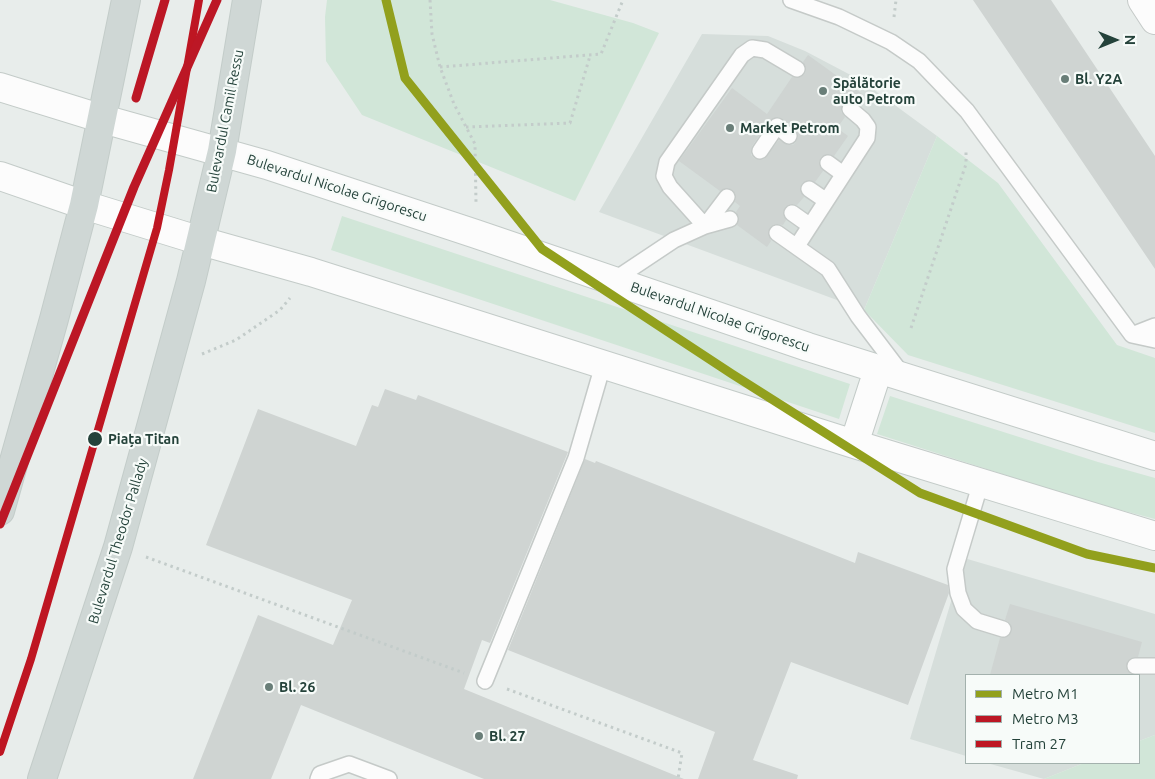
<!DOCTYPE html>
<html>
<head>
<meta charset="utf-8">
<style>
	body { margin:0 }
	#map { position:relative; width:1155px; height:779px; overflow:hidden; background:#e8edeb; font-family:Ubuntu,sans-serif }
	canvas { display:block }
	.legend { position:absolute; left:965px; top:674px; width:175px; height:90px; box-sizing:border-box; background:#f7fbf9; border:1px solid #a3b1ad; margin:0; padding:6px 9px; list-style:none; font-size:15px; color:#24423a }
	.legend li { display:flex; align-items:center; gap:10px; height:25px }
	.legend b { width:25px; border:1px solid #a3b1ad }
	.north { position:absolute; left:1090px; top:15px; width:50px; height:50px; -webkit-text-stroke:4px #f7fbf9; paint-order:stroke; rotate:90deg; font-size:14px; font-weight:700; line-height:20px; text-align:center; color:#24423a }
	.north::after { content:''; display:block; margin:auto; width:18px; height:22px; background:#24423a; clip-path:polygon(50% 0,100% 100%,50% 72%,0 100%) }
</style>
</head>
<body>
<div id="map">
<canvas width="1155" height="779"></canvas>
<ul class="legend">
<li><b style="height:6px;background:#92a01d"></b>Metro M1</li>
<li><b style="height:6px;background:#bc1725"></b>Metro M3</li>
<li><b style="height:6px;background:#be1622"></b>Tram 27</li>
</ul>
<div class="north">N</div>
</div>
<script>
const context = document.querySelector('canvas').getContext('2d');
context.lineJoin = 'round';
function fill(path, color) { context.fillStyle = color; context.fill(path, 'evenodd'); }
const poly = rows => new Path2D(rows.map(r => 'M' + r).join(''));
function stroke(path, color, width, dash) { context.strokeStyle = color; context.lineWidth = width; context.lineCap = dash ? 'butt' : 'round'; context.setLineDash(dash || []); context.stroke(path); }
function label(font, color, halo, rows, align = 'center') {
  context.font = font + ' Ubuntu,sans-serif'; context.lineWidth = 4.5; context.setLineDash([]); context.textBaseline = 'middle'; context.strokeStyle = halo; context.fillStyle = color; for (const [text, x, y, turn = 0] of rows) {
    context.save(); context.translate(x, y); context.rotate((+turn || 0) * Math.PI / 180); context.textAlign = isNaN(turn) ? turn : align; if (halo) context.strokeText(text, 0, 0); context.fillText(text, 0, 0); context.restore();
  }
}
fill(poly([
	[702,34,768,36,805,51,862,81,937,136,864,310,599,212],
	[964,558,1155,614,1155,735,1139,741,1139,675,966,675,966,756,910,739],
	[987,763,1084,763,1044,779]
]), '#d6dedb');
fill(poly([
	[327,0,550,0,633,23,659,33,575,201,362,115,326,61,325,17],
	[937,136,998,183,1117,345,1155,358,1155,433,908,355,864,310],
	[342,216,850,384,839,419,331,250],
	[890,396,1098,462,1155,478,1155,519,1090,502,877,434],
	[1155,735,1155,779,1044,779,1084,763,1139,763,1139,741]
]), '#d1e6d8');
fill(poly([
	[973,0,1051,0,1155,156,1155,269],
	[808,55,862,94,856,102,847,100,843,103,841,112,845,117,837,128,848,136,834,156,829,154,821,157,819,162,823,171,815,182,809,180,802,183,800,189,804,197,797,205,792,204,785,207,783,213,786,220,783,225,777,224,770,227,768,233,771,241,767,247,737,225,739,217,736,212,740,206,735,202,736,198,733,190,728,188,720,191,679,161,732,88,767,114,792,77,797,78,805,74,806,69,803,62],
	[778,117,783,119,795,129,798,137,796,142,793,145,788,145,779,140,764,159,760,160,755,159,751,155,752,146,769,121],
	[385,389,416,400,418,395,568,452,490,643,482,640,464,689,684,779,484,779,301,705,271,779,193,779,258,615,333,645,352,600,206,545,258,409,356,446,372,405,378,407],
	[585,459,595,463,596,461,855,563,858,552,948,585,949,593,908,705,791,662,753,760,798,775,797,779,698,779,715,732,508,650],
	[1010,604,1142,642,1138,657,1131,658,1127,662,1127,670,1132,675,990,675,1000,638,1009,636,1012,631,1010,623,1005,620]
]), '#cfd4d2');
const service = poly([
	[791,0,839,17,891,42,919,61,967,111,1132,335,1155,340],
	[760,151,777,126,789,136],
	[828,163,843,174],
	[809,189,825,200],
	[727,197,705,226,670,187,664,176,667,162,742,55,752,48,765,50,797,69],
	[792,213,809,225],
	[777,233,828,269,858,316,902,374],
	[797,246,867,138,868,127,863,120,850,109],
	[614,280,674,240,705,226,730,219],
	[1132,335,1155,326],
	[981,482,955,569,958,593,964,609,977,621,1003,629],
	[1135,666,1155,666],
	[485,681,576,458,603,365],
	[318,779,320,774,349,764,389,779]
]);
const minor = poly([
	[1142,0,1155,20]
]);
const secondary = poly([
	[0,87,103,119,267,165,476,234,808,347,1155,456],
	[0,176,84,205,201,241,311,272,854,444,1155,536],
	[854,444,878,370]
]);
const primary = poly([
	[0,511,54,319,84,205,126,0],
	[42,779,118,547,191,281,222,151,247,0]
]);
stroke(service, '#c5cac8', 18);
stroke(minor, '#c5cac8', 30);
stroke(secondary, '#c3cbc8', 30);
stroke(primary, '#c3ccc9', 30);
stroke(poly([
	[430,0,432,34,440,67,454,104,475,144,476,203],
	[894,17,896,0],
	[440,67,601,54,623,0],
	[466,127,570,123,590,56],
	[911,328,966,164,966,150],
	[202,354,236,340,280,310,290,298],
	[146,557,464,673],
	[507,689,682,753,678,779]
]), '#c3ccca', 3, [2.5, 4]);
stroke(service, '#fcfcfc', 15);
stroke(minor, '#fcfcfc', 28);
stroke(secondary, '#fcfcfc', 28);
stroke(primary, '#cfd7d5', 28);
stroke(poly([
	[0,752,31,659,157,228,169,170,199,0]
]), '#be1622', 8);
stroke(poly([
	[386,0,405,78,542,249,732,374,920,493,1087,554,1155,568]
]), '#92a01d', 9);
stroke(poly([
	[136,98,165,0],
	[0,524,134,187,217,0]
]), '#bc1725', 9);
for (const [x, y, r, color] of [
	[1065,79,5,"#697e78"],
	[823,91,5,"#697e78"],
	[730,128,5,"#697e78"],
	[95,439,8,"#24423a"],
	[269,687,5,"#697e78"],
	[479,736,5,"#697e78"]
]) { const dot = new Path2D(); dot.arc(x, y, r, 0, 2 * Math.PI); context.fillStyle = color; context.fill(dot); stroke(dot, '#f7fbf9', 2); }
label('bold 14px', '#24423a', '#f7fbf9', [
	["Bl. Y2A",1075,79],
	["Spălătorie",833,83],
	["auto Petrom",833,99],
	["Market Petrom",740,128],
	["Bl. 26",279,687],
	["Bl. 27",489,736]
], 'left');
label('14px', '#24423a', '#f7fbf9', [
	["Bulevardul Camil Ressu",225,121,-79],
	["Bulevardul Nicolae Grigorescu",337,188,18],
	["Bulevardul Nicolae Grigorescu",720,317,19],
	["Bulevardul Theodor Pallady",118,541,-73]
]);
label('bold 14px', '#24423a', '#f7fbf9', [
	["Piața Titan",108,439]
], 'left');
</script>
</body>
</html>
